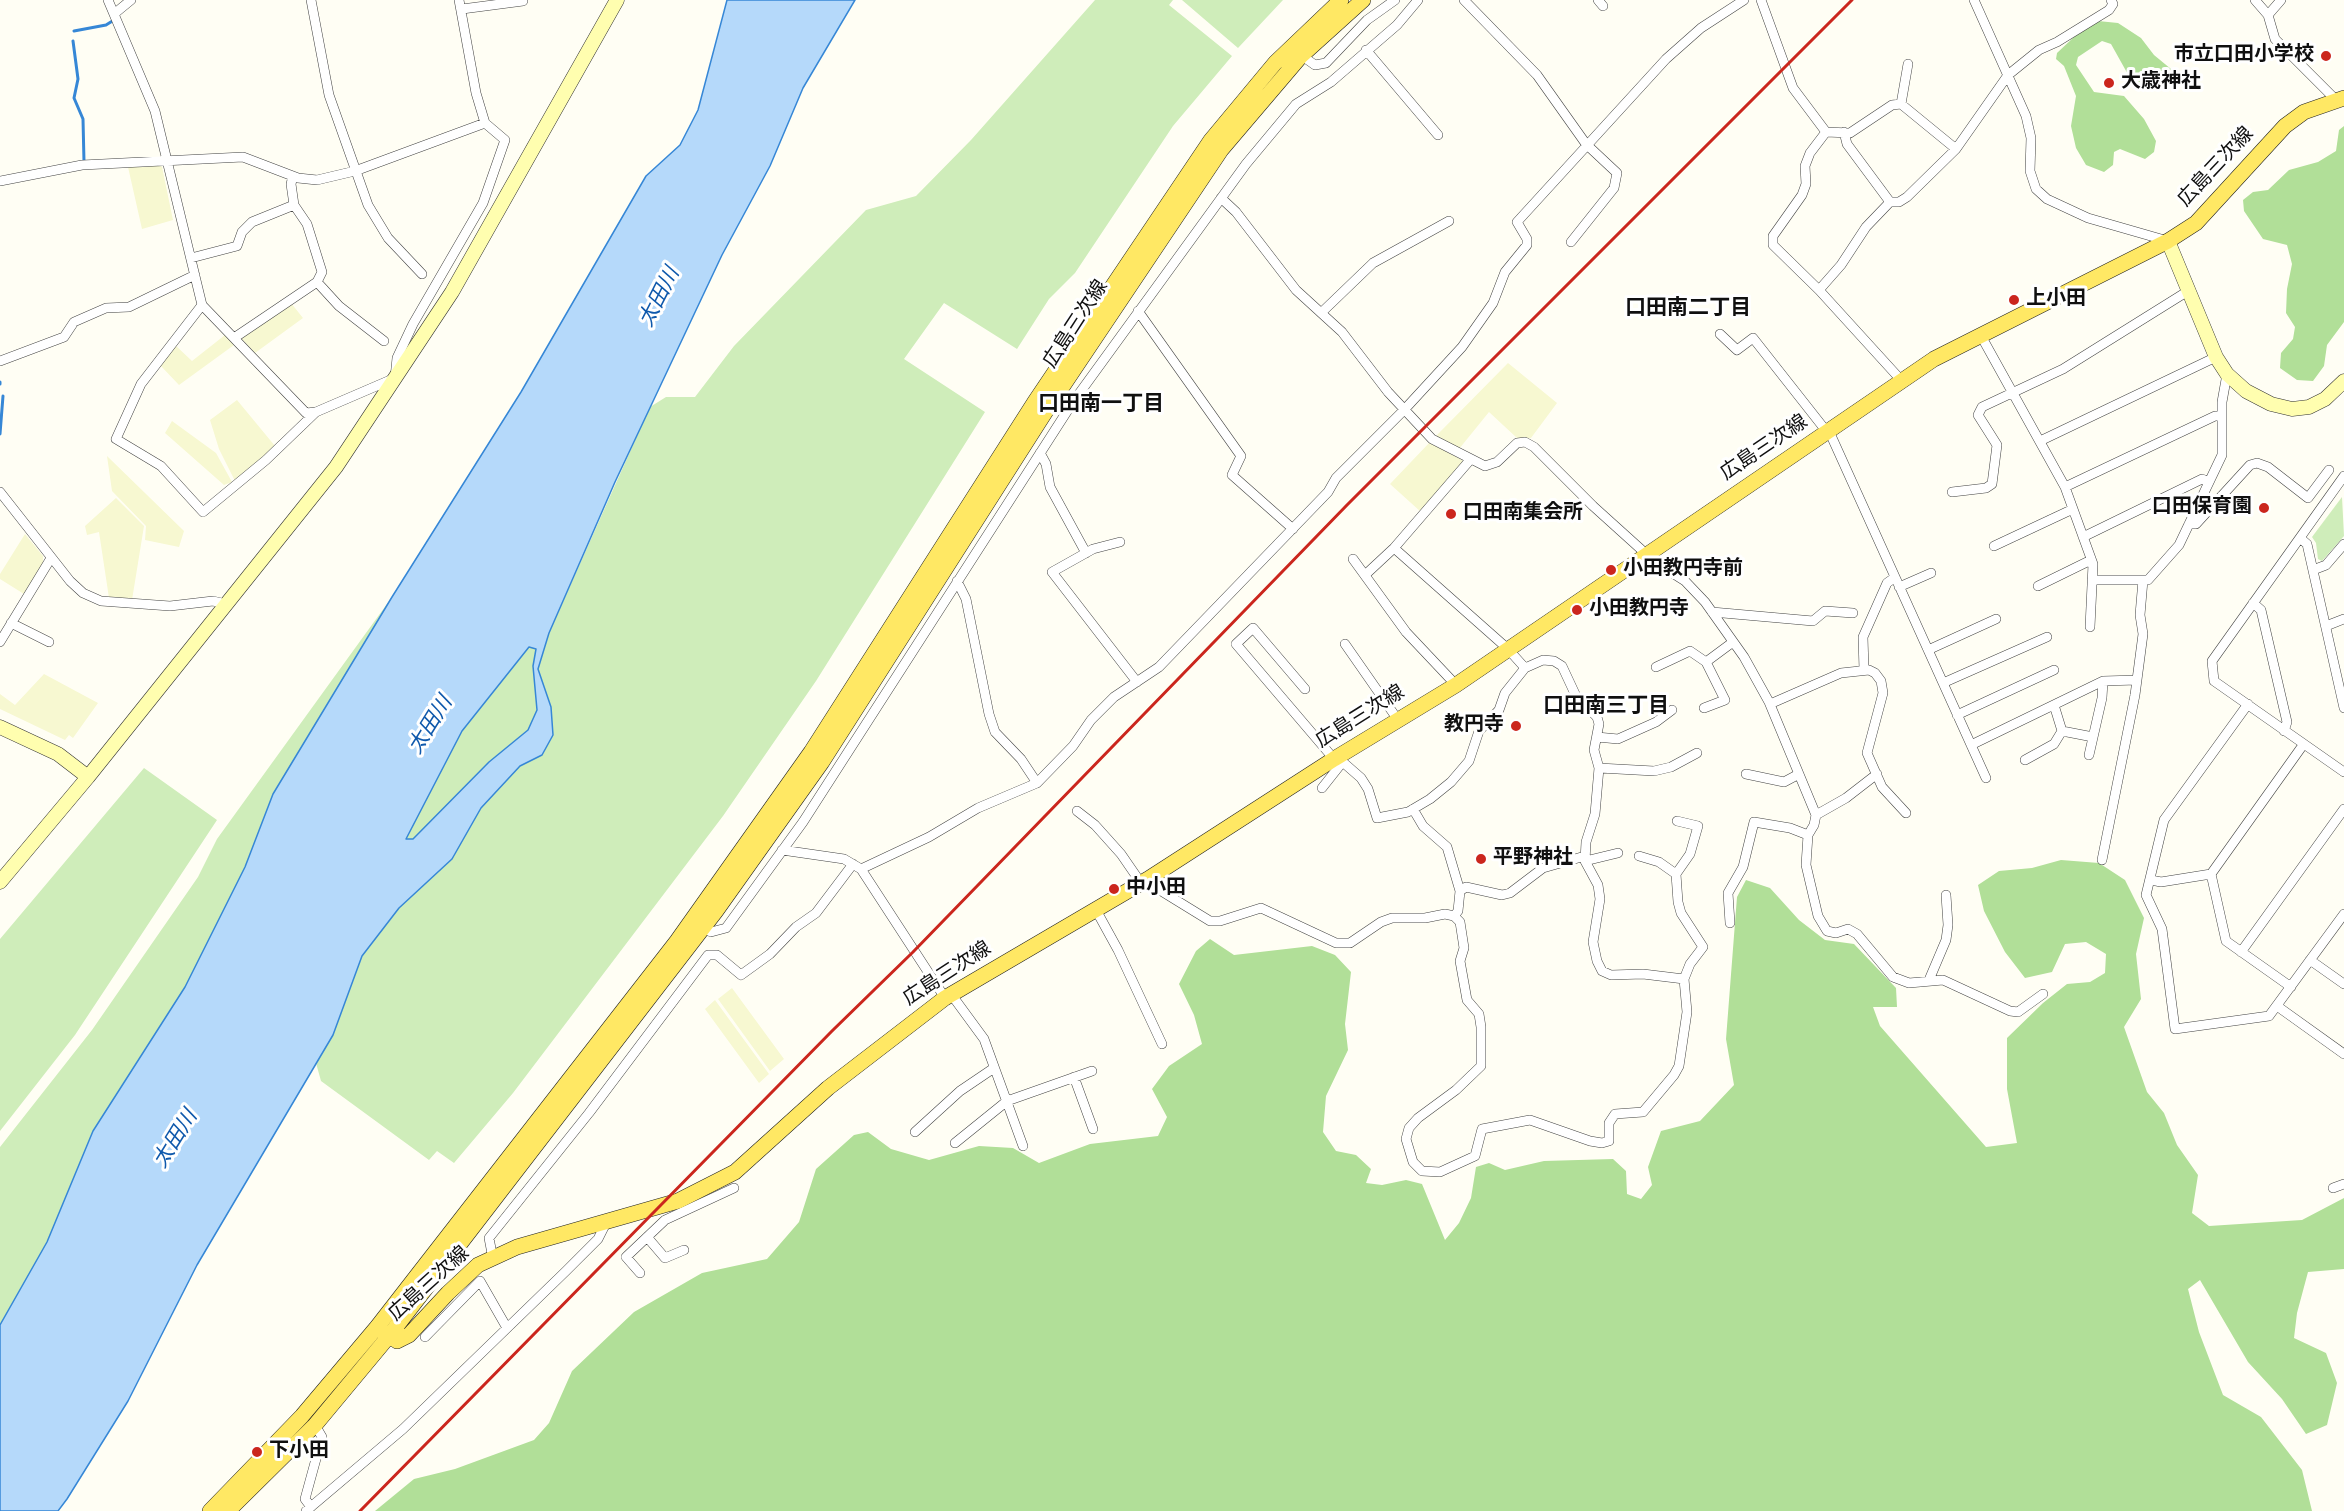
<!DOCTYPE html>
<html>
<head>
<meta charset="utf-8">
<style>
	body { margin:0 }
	canvas { display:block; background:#fffef4 }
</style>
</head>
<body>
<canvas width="2344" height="1511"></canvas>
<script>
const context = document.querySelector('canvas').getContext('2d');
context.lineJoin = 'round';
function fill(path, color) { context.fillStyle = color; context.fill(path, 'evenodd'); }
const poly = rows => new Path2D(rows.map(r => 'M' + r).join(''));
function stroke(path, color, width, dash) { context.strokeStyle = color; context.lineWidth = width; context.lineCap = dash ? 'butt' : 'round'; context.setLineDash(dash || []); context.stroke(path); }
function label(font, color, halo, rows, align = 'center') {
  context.font = font + ' Spectral,"Noto Sans JP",serif'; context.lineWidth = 6; context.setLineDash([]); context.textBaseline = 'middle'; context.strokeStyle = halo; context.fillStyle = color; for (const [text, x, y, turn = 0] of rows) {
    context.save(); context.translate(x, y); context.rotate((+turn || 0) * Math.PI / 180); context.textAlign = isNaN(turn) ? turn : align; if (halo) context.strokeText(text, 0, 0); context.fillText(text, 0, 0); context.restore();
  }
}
fill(poly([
	[157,164,162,167,173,220,142,229,128,167],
	[291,303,303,318,255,353,241,338],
	[225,335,234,345,179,385,159,364,174,344,192,361],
	[1508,363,1557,403,1531,438,1517,438,1489,412,1459,449,1436,436],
	[237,400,275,446,235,481,219,449,210,420],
	[172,421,216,453,232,482,224,485,165,433],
	[1430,442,1465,462,1421,512,1390,484],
	[107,456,184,531,179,547,145,540,146,526,112,491],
	[116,498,144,526,132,600,109,598,99,532,87,535,85,526],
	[25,534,43,556,43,563,24,594,0,579,0,574],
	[44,674,98,703,73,738,69,735,65,740,0,709,0,694,15,705],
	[732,988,784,1059,770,1071,718,999],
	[715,1000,769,1074,759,1083,705,1009]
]), '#f7f8d1');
fill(poly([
	[1095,0,1173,0,1169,5,1232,56,1173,126,1075,273,1049,299,1017,349,944,303,904,359,985,412,816,681,723,816,513,1093,454,1163,437,1151,429,1160,321,1081,316,1063,333,1035,362,956,399,908,452,859,481,808,520,766,542,755,553,735,551,707,538,669,549,633,650,407,666,397,695,397,734,346,866,210,916,196,971,140],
	[1182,0,1283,0,1238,48],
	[2342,497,2344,536,2322,561,2318,559,2316,543,2312,537],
	[392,597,273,794,245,867,185,987,93,1131,47,1242,0,1325,0,1147,92,1030,198,877,217,839],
	[528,647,536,648,533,666,537,710,528,730,489,762,413,839,406,839,462,731],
	[144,768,217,820,75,1035,0,1131,0,939]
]), '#cfedba');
fill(poly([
	[2098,21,2118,23,2141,38,2154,55,2171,69,2167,74,2159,73,2140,82,2130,78,2111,44,2102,41,2078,57,2076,65,2094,92,2124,96,2144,119,2156,141,2154,152,2145,159,2120,149,2114,152,2113,165,2104,172,2086,165,2076,148,2071,126,2076,96,2064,66,2056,59,2057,53,2074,37],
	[2344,126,2344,322,2327,345,2324,366,2313,381,2297,380,2280,368,2281,353,2293,339,2295,327,2286,313,2287,289,2292,264,2287,245,2263,239,2244,211,2243,200,2253,192,2268,190,2289,170,2318,162,2336,151,2339,130],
	[2061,860,2099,863,2125,880,2144,918,2136,954,2141,999,2124,1027,2147,1092,2164,1113,2177,1145,2198,1175,2192,1213,2209,1226,2302,1220,2344,1198,2344,1269,2308,1272,2297,1313,2294,1338,2326,1353,2337,1383,2327,1425,2306,1434,2282,1399,2248,1362,2200,1280,2188,1289,2199,1332,2223,1395,2261,1417,2302,1470,2312,1511,375,1511,414,1479,455,1469,534,1440,549,1423,572,1371,634,1312,702,1273,767,1259,799,1222,816,1169,854,1135,868,1132,891,1149,929,1160,979,1146,1013,1148,1039,1163,1090,1144,1158,1136,1167,1117,1152,1089,1169,1066,1202,1044,1194,1015,1179,984,1196,951,1210,939,1234,955,1312,946,1335,955,1351,972,1345,1024,1348,1050,1326,1096,1323,1132,1336,1151,1356,1155,1371,1169,1366,1183,1382,1185,1406,1180,1422,1184,1445,1240,1459,1223,1471,1198,1476,1167,1489,1163,1505,1170,1544,1161,1613,1159,1626,1171,1627,1194,1641,1199,1652,1185,1648,1167,1661,1131,1700,1121,1734,1085,1726,1039,1737,897,1746,880,1770,888,1799,920,1825,940,1854,944,1896,988,1897,1007,1873,1007,1880,1026,1986,1147,2017,1143,2007,1089,2007,1038,2043,1003,2067,984,2090,982,2105,973,2106,954,2086,942,2065,944,2052,972,2025,978,2005,952,1984,911,1978,885,1999,871,2032,868]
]), '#b1df98');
const water = poly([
	[727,0,855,0,803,88,770,166,722,255,615,482,549,633,538,669,551,707,553,735,542,755,520,766,481,808,452,859,399,908,362,956,333,1035,197,1265,128,1401,67,1499,58,1511,0,1511,0,1325,47,1242,93,1131,185,987,245,867,273,794,392,597,521,392,646,176,680,145,698,110,727,0],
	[529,647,536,649,533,666,537,710,528,730,489,762,413,839,406,839,462,731,529,647]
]);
fill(water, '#b5d9fa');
stroke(water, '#3687d6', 1.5);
stroke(poly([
	[74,31,106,25,114,20],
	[73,41,78,79,74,98,83,119,84,162],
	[0,382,0,384],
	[0,434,3,396]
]), '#3687d6', 3);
const street = poly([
	[108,0,155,111,202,305,306,413,316,412,395,378,397,358,413,324,483,203,505,140,485,123,476,93,459,0],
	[311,0,329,95,368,205,388,238,422,274],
	[1464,0,1537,75,1586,144,1617,173,1614,188,1571,242],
	[1598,0,1603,6],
	[1761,0,1793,88,1826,132],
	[1974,0,2026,116,2031,138,2030,171,2036,189,2047,199,2088,218,2168,241],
	[2255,0,2268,15,2275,39,2336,100],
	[462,9,523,1],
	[114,14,131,0],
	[2268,15,2281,0],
	[1366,50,1438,135],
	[1298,53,1315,65,1326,63,1367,20,1395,0],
	[1901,104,1908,64],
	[0,181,82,165,243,157,298,178,317,180,355,171,485,123],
	[1221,198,1236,212,1296,290,1342,332,1388,392,1432,439,1485,466,1497,462,1517,443,1525,442,1534,447,1593,506,1655,562,1685,581,1705,602,1744,657,1769,702,1816,815,1814,825,1808,835,1806,865,1818,916,1827,931,1836,933,1848,929,1857,934,1893,977,1909,983,1943,980,2010,1011,2018,1012,2043,994],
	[1890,202,1899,202,1907,197,1956,149,2008,75,2039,50,2057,42,2109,10,2113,4,2111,0],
	[191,258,237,246,242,232,252,222,294,205],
	[317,282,339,306,384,341],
	[1819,290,1841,265,1866,227,1890,202,1847,144,1844,132],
	[202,305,141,384,116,439,161,466,203,512,266,460,316,412],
	[1138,311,1241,456,1232,475,1293,529],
	[1321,313,1373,263,1449,221],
	[1720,334,1737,350,1753,338,1827,432],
	[1980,334,2065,487,2093,564,2090,627],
	[234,338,317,282,322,272,307,224,294,205,291,184,293,176],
	[0,361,64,337,74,322,106,308,129,307,195,275],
	[1901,380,1819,290,1773,245,1773,236,1802,195,1806,184,1805,166,1810,153,1826,132,1850,133,1892,105,1901,104,1956,149],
	[1829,431,1986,778],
	[2040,441,2216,357],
	[1040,453,1046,464,1050,487,1086,553],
	[2344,476,2212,661,2214,681,2344,772],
	[2065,487,2215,416,2222,416],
	[0,492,70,581,83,593,101,601,170,606,213,601,226,604],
	[1952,492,1986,488,1992,484,1997,445,1978,415,1982,407,2063,369,2188,291],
	[2189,524,2196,524,2250,465,2257,463,2268,467,2308,498,2329,470],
	[2083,537,2202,479,2209,482],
	[2300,538,2307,544,2344,708],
	[1120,542,1093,549,1052,572,1137,682],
	[1994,546,2073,509],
	[1394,548,1508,649,1525,668],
	[1353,559,1406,632,1456,685],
	[2313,570,2326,565,2344,544],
	[1365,575,1394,548,1470,460],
	[2092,580,2148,580,2179,545,2222,455,2222,402,2227,374],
	[957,581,966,599,989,714,995,732,1021,759,1037,783],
	[2038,586,2091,560],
	[1899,587,1931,573],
	[2253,603,2261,610,2287,722,2284,731],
	[1712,612,1813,621,1825,611,1853,613],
	[11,623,49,642],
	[2326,626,2344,619],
	[0,642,51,558],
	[1345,644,1398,720],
	[1928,650,1996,619],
	[1706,662,1733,642],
	[1656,667,1690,651,1706,662,1725,700,1704,708],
	[1864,670,1863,637,1887,583,1894,578],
	[1943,683,2047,637],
	[1305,689,1253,628,1236,644,1334,759],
	[1770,704,1841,673,1869,670,1875,673,1881,681,1883,693,1867,753,1882,787,1906,813],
	[2248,704,2164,820,2146,895,2162,929,2175,1029,2269,1016,2344,914],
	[1957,715,2054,670],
	[2062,731,2093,737],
	[1597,737,1618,739,1656,722,1672,710],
	[1971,745,2103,681,2137,680],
	[2089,755,2102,698,2103,681],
	[1337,757,1361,778,1368,789,1377,818,1408,812,1430,799,1451,782,1469,761,1479,731,1499,710,1505,693,1525,668,1543,660,1554,661,1562,666,1576,696,1597,717,1599,724,1594,750,1599,768,1595,814,1586,842,1585,861,1598,885,1600,899,1593,942,1597,961,1602,971,1611,975,1643,974,1684,979],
	[2025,760,2054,744,2062,731,2054,705],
	[1599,768,1654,771,1671,767,1697,753],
	[1746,774,1784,782,1799,774],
	[1322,788,1341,764],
	[1413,809,1423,826,1447,847,1460,891],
	[1077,811,1095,825,1121,854,1141,883],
	[1816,815,1846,798,1877,774],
	[782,850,844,859,861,869,945,998],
	[1639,856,1659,862,1676,874],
	[2102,860,2135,695,2143,634,2140,615,2143,580],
	[1585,861,1618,853],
	[861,869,929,837,978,808,1037,783,1073,746,1091,720,1114,697,1159,667,1328,492,1336,478,1404,410,1462,347,1493,303,1505,272,1527,245,1527,239,1517,222,1666,59,1701,28,1744,0],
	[1148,879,1158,889,1210,921,1220,921,1261,908,1336,943,1350,943,1381,922,1392,918,1425,918,1445,914,1454,916,1460,922,1464,948,1460,961,1467,1000,1479,1014,1481,1027,1481,1066,1456,1090,1418,1118,1409,1128,1406,1139,1413,1162,1422,1171,1440,1172,1475,1156,1482,1129,1530,1120,1590,1141,1602,1143,1609,1141,1609,1123,1615,1114,1643,1112,1674,1075,1679,1066,1687,1012,1684,979,1690,964,1703,947,1681,913,1678,902,1676,874,1690,854,1698,826,1677,821],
	[2151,880,2161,882,2211,874],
	[1096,910,1118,950,1162,1044],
	[1454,916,1458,911,1460,891,1466,887,1502,895,1510,893,1543,868,1585,856],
	[1730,923,1728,893,1743,867,1754,822,1790,828,1808,835],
	[699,925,711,932,726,928,803,822,1073,402,1246,164,1296,104,1331,82,1397,25,1418,0],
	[2241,952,2344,809],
	[2310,960,2344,984],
	[1929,980,1946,940,1948,925,1946,895],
	[2291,987,2226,941,2211,874,2303,745],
	[951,994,984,1039,1023,1146],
	[2277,1006,2344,1054],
	[1074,1077,1093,1129],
	[915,1132,960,1091,994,1068],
	[955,1143,1007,1101,1092,1071],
	[2333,1188,2344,1184],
	[647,1237,665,1258,684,1250],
	[493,1259,489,1238,589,1113,708,955,717,955,741,975,770,954,796,927,816,913,853,864],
	[640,1273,626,1257,665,1220,734,1188],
	[425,1337,480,1281,507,1328],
	[311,1507,305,1499,322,1437,315,1425],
	[306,1511,403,1429,566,1271,598,1239,607,1221]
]);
const secondary = poly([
	[2168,241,2216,357,2227,374,2246,391,2271,404,2292,409,2309,407,2325,399,2344,381],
	[0,727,58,754,88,777],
	[0,882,88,777,336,467,452,292,617,0]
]);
const primary = poly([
	[377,1327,397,1341,409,1335,448,1293,478,1265,517,1247,678,1201,735,1172,828,1088,945,998,1148,879,1334,759,1456,685,1934,359,2168,241,2196,223,2285,126,2304,112,2344,98],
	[210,1511,302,1416,377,1327,677,941,811,752,1034,403,1211,140,1275,63,1341,0],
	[228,1511,315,1425,389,1336,716,911,822,762,1046,411,1221,150,1301,56,1363,0]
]);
stroke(street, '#434343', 10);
stroke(secondary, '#323232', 15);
stroke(primary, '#212121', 16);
stroke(street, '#fff', 9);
stroke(secondary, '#fffeaf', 14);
stroke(primary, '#ffe864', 15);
stroke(poly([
	[360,1511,832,1031,913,952,1347,505,1852,0]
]), '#cb261d', 3);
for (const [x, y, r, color] of [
	[2326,56,6,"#cb261d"],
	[2109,83,6,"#cb261d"],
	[2014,300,6,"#cb261d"],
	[2264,508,6,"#cb261d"],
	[1451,514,6,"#cb261d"],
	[1611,570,6,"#cb261d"],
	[1577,610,6,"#cb261d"],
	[1516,726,6,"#cb261d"],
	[1481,859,6,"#cb261d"],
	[1114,889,6,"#cb261d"],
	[257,1452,6,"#cb261d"]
]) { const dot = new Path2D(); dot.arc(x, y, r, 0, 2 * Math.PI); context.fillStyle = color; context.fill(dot); stroke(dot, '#fff', 2); }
label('bold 20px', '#101010', '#fff', [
	["市立口田小学校",2314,56,"right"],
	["大歳神社",2121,83],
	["上小田",2026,300],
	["口田保育園",2252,508,"right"],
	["口田南集会所",1463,514],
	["小田教円寺前",1623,570],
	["小田教円寺",1589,610],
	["教円寺",1504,726,"right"],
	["平野神社",1493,859],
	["中小田",1126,889],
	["下小田",269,1452]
], 'left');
label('20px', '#101010', '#fff', [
	["広島三次線",2217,168,-47],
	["広島三次線",1077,325,-57],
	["広島三次線",1765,449,-34],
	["広島三次線",1361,718,-32],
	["広島三次線",948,975,-33],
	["広島三次線",430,1285,-42]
]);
label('italic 21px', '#0f59ac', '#fff', [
	["太田川",661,298,-63],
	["太田川",432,726,-58],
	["太田川",177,1140,-58]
]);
label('bold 21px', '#101010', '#fff', [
	["口田南二丁目",1688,310],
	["口田南一丁目",1101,406],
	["口田南三丁目",1606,708]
]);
</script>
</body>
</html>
